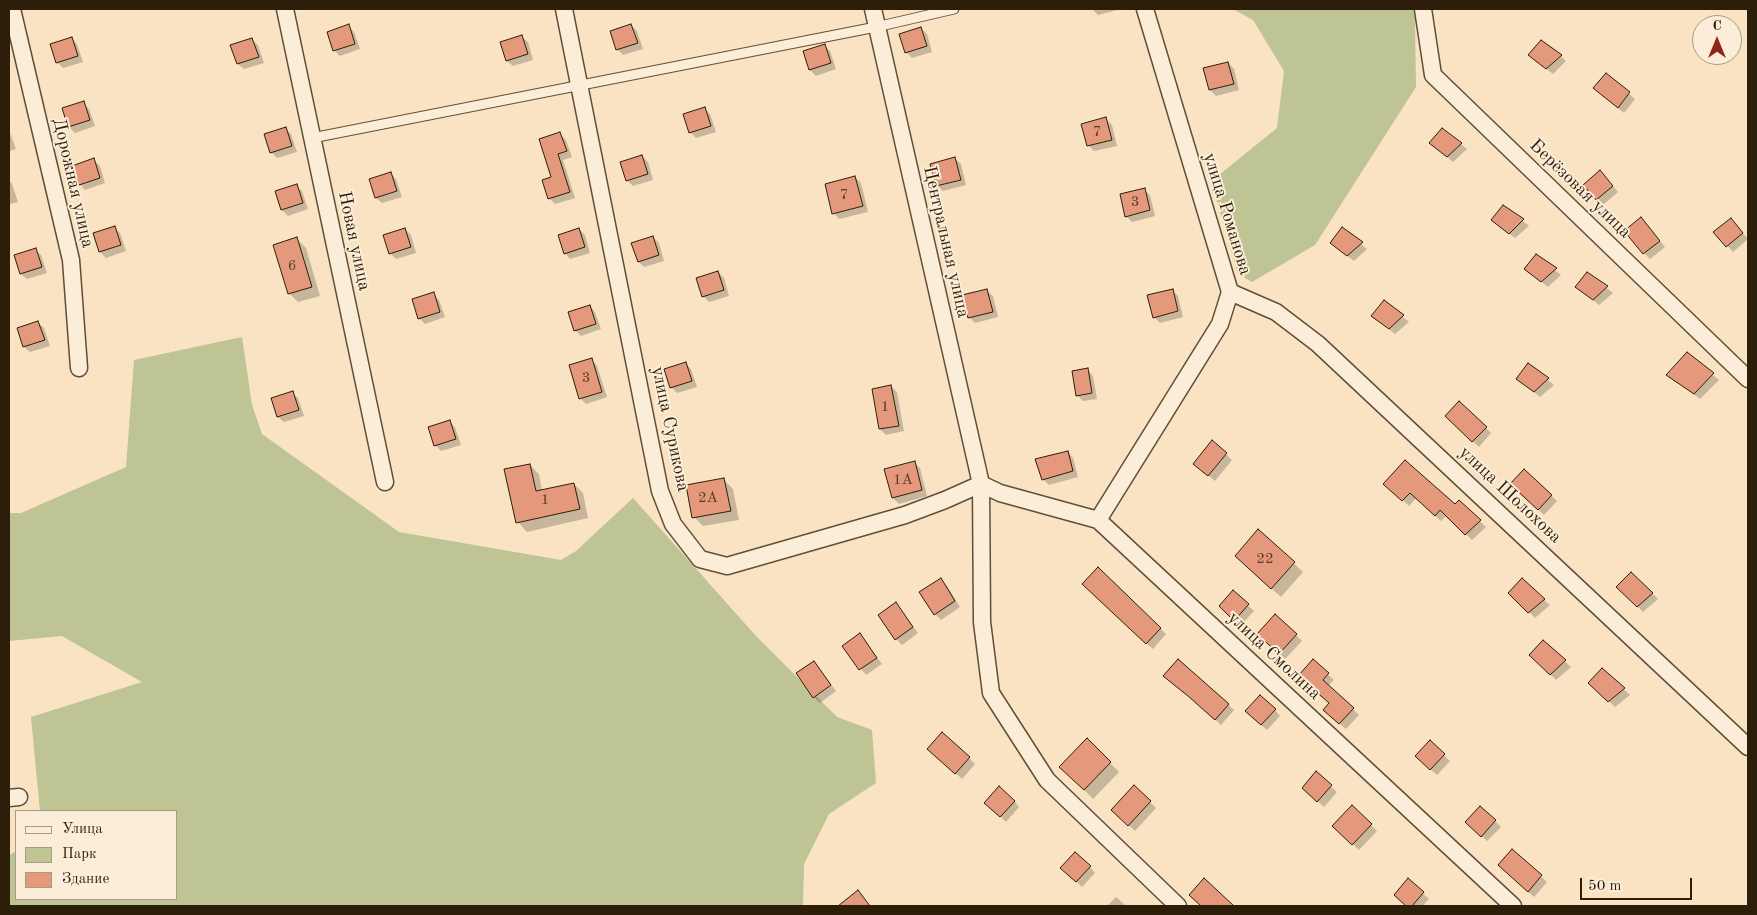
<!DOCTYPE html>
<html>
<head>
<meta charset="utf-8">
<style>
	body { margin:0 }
	#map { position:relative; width:1757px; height:915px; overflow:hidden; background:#f9e3c3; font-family:"Old Standard TT",serif }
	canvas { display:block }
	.frame { position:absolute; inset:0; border:10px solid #2d1e0a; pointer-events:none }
	.legend { position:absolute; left:15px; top:810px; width:162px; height:90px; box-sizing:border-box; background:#fbedd8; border:1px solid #a99a86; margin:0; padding:6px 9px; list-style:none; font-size:15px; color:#2d1e0a }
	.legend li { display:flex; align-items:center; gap:10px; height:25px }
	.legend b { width:25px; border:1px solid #a99a86 }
	.north { position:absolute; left:1692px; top:15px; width:50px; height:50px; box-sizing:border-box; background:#fbedd8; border:1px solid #a99a86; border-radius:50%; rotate:0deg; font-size:14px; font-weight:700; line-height:20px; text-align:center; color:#2d1e0a }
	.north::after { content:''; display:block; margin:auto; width:18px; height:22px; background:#8f2418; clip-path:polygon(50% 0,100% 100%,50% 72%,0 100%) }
	.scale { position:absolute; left:1580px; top:878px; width:112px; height:22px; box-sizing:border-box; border:2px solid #2d1e0a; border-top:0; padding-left:6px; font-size:15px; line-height:18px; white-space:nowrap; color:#2d1e0a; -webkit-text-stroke:4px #fbedd8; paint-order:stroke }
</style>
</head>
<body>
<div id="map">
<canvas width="1757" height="915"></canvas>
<div class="frame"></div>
<ul class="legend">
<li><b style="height:6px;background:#fbedd8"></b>Улица</li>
<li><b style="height:14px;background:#bec494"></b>Парк</li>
<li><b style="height:14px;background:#e4997d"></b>Здание</li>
</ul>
<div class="north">С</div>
<div class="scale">50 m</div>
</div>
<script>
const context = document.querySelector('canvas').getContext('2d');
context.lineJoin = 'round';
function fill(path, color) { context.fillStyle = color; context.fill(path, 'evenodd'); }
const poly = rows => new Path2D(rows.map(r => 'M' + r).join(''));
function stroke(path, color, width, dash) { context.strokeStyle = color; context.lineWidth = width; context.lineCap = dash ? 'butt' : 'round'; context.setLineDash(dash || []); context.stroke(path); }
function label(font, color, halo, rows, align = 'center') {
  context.font = font + ' "Old Standard TT",serif'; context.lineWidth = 4; context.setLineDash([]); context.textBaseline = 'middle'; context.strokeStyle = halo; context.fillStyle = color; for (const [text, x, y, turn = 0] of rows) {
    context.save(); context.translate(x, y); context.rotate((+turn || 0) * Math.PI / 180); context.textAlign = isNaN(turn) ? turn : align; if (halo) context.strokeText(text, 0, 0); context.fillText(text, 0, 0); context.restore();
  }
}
fill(poly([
	[1233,9,1419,9,1415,24,1416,87,1315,245,1252,282,1238,274,1214,191,1219,175,1277,128,1284,71,1253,20],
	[242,337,252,405,262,434,399,532,561,560,576,551,633,498,756,636,837,717,872,730,876,783,829,814,804,864,803,906,9,906,9,855,16,851,16,899,176,899,176,811,40,811,31,717,142,682,62,636,9,641,9,513,21,513,126,467,134,360]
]), '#bec494');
fill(poly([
	[1092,9,1121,9,1098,15],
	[631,25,637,31,643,49,623,55,617,49],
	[348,26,354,32,360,49,340,56,334,50],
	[921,28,927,34,932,52,912,58,906,52],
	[522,37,528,42,533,60,513,66,507,61,502,43],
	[71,38,77,44,83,62,63,68,57,62],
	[252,40,258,45,264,63,244,69,238,64],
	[824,46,830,51,836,69,816,76,810,70],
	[1561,56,1566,61,1553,74,1536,61],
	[1228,63,1234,69,1239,90,1216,96,1210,90,1205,69],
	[1606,75,1635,99,1624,113,1601,94],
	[83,103,89,109,95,126,75,133,69,127,63,109],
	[704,108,710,114,716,132,696,138,690,132],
	[1106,119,1112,125,1117,146,1094,151,1088,145],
	[285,128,291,134,297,152,277,158,271,152],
	[1442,129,1467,149,1453,162,1431,143],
	[9,130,16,149,9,151],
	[560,134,566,140,572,157,563,160,575,198,555,204,549,198],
	[642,156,648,162,653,180,633,186,627,180],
	[955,159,961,164,966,185,943,191,937,185],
	[94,160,100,166,105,183,85,190,80,184],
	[390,173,396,179,402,197,382,203,376,198],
	[855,177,861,183,868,212,839,219,834,213],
	[1606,178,1618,192,1603,205,1597,199],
	[9,180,12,184,18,202,9,204],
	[296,186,302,191,308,209,288,216,282,210,276,192],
	[1144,190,1150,195,1155,216,1132,222,1126,216],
	[1504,206,1529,226,1515,238,1499,226],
	[1647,225,1665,247,1650,259,1644,253],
	[1736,225,1748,239,1733,252,1715,232],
	[114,228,120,233,126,251,106,258,100,252,94,234],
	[405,229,411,235,416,253,396,259,390,253],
	[579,229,585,235,590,253,570,259,565,253],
	[1342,229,1367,249,1354,261,1337,248],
	[653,237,659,243,664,261,644,267,639,262],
	[297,239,306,248,320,296,298,302,289,293],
	[35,250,41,255,47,273,27,279,21,274],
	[1536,255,1561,275,1548,287,1525,269],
	[718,272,724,278,729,296,709,302,703,296],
	[1587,273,1613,293,1599,305,1577,287],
	[1172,290,1178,296,1183,317,1160,323,1154,317],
	[987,291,993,296,998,317,975,323,969,317],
	[433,294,439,300,445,317,425,324,419,318],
	[1384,302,1409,322,1395,334,1379,321],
	[590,306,595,312,601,329,581,336,575,330],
	[38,323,44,328,50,346,30,352,24,347],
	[1687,354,1719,380,1700,399,1674,380],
	[592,360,597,366,607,397,586,404,580,398],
	[685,363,691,369,697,387,677,393,671,387],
	[1529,365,1554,385,1540,397,1518,379],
	[1088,370,1093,376,1097,399,1083,401,1077,395],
	[891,386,897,392,904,431,886,435,880,429],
	[292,393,298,398,304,416,284,422,278,417],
	[449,421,455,427,461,445,441,451,435,445],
	[1452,422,1486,428,1491,433,1479,447],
	[1213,442,1232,460,1215,481,1201,469],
	[1068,452,1073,458,1078,477,1049,485,1043,479],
	[914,462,920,468,927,496,899,504,893,498,886,470],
	[530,465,539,474,542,491,574,484,583,493,588,518,527,532,518,522],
	[1524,470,1557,501,1544,515,1518,490],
	[724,480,733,489,739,520,703,526,694,517],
	[1385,484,1455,506,1459,501,1486,527,1472,540,1447,515,1441,521,1416,498,1409,506],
	[1259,531,1303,572,1281,597,1245,565],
	[941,580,947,586,960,607,941,620,935,614],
	[1618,587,1652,593,1658,599,1643,612],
	[1089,590,1160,628,1166,634,1153,649],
	[1233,592,1254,611,1241,625,1220,606],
	[1510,593,1544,600,1550,605,1535,618],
	[896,604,918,633,902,645,896,639],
	[860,635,882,664,866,675,844,646],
	[1296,635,1302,641,1285,659,1264,640],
	[1543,641,1571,667,1556,680,1531,655],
	[1178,661,1234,710,1221,725,1196,702],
	[1313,661,1334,680,1328,686,1359,715,1346,729,1331,716,1331,704],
	[814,662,836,691,820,703,814,697],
	[1602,669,1630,695,1615,707,1590,683],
	[1275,710,1280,716,1267,730,1252,717],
	[1087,740,1119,772,1093,799,1061,767],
	[1430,742,1450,761,1437,775,1422,762],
	[935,754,969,758,975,764,962,779],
	[1316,773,1337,792,1324,807,1309,793],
	[1134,787,1156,808,1135,831,1112,810],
	[1014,801,1019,807,1006,822,991,808],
	[1352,807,1377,831,1359,850,1334,826],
	[1495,821,1501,827,1487,841,1473,828],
	[1513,850,1547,882,1534,897,1505,871],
	[1090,867,1095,873,1082,887,1068,874],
	[1408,880,1429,899,1422,906,1407,906,1395,895],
	[1116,897,1126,906,1107,906]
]), '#0003');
const building = poly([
	[349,24,355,44,333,51,327,32,349,24],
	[631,24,638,43,616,50,610,31,631,24],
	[921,27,927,46,905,53,899,34,921,27],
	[522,35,528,54,506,61,500,42,522,35],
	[72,37,78,56,56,63,50,44,72,37],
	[252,38,259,57,237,64,230,45,252,38],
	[1541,40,1562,55,1546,69,1528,55,1541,40],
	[825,44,831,63,809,70,803,51,825,44],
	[1228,62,1234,84,1209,90,1203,68,1228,62],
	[1606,73,1630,92,1618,108,1593,88,1606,73],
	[84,101,90,120,68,127,62,108,84,101],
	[705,107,711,126,689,133,683,114,705,107],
	[1106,117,1112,140,1087,146,1081,124,1106,117],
	[286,127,292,146,270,153,264,134,286,127],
	[1442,128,1462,143,1447,157,1429,143,1442,128],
	[560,132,567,151,558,154,570,192,548,199,542,180,551,177,539,139,560,132],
	[642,155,648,174,626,181,620,162,642,155],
	[955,157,961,180,936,186,930,164,955,157],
	[94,158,100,178,79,185,72,166,94,158],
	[1600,170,1613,186,1596,200,1583,185,1600,170],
	[391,172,397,191,375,198,369,179,391,172],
	[855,176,863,206,832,214,825,184,855,176],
	[297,184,303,203,281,210,275,191,297,184],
	[1145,188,1150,210,1125,217,1120,194,1145,188],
	[1503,205,1524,219,1509,234,1491,220,1503,205],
	[1641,217,1660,241,1643,254,1624,231,1641,217],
	[1731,218,1743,233,1726,247,1713,232,1731,218],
	[115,226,121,245,99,252,93,233,115,226],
	[1342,227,1363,242,1347,256,1330,243,1342,227],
	[405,228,411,247,389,254,383,235,405,228],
	[579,228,585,247,564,254,558,235,579,228],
	[653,236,659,255,638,262,631,243,653,236],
	[297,237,312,287,288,294,273,245,297,237],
	[36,248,42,267,20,274,14,255,36,248],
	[1536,254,1557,268,1541,282,1524,269,1536,254],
	[718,271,724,290,702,297,696,278,718,271],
	[1587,272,1608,286,1593,300,1575,287,1587,272],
	[987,289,993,312,968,318,962,295,987,289],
	[1173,289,1178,311,1153,318,1147,295,1173,289],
	[434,292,440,312,418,319,412,299,434,292],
	[1384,300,1404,315,1389,329,1371,316,1384,300],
	[590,305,596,324,574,331,568,312,590,305],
	[38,321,45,340,23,347,17,328,38,321],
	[1687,352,1714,373,1694,394,1666,375,1687,352],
	[592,358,602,392,579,399,569,365,592,358],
	[686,362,692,381,670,388,664,369,686,362],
	[1528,363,1549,378,1534,392,1516,379,1528,363],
	[1088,368,1092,393,1076,396,1072,371,1088,368],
	[891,385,899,426,879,429,872,389,891,385],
	[293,391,299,410,277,417,271,398,293,391],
	[1459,401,1487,427,1472,442,1445,416,1459,401],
	[450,420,456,439,434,446,428,427,450,420],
	[1212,440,1227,453,1208,476,1193,464,1212,440],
	[1068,451,1073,471,1042,480,1035,459,1068,451],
	[1405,460,1455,504,1459,500,1481,520,1465,535,1440,510,1435,516,1410,493,1402,501,1383,484,1405,460],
	[915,461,922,490,892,498,884,469,915,461],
	[530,464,536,491,574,483,580,509,516,523,504,469,530,464],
	[1524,469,1552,495,1538,510,1510,484,1524,469],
	[724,478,731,511,692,518,686,485,724,478],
	[1258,529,1295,562,1271,589,1235,556,1258,529],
	[1098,567,1161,628,1146,644,1082,584,1098,567],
	[1631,572,1653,593,1637,607,1616,587,1631,572],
	[941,578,955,601,934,615,919,592,941,578],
	[1522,578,1545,599,1528,613,1508,593,1522,578],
	[1233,590,1249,604,1234,621,1219,606,1233,590],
	[896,602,913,627,895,640,878,615,896,602],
	[1275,614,1297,634,1279,654,1257,634,1275,614],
	[860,633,877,658,859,670,842,646,860,633],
	[1543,640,1566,660,1550,675,1529,655,1543,640],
	[1178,659,1229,704,1215,720,1188,696,1163,676,1178,659],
	[1313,659,1329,673,1323,680,1354,708,1339,724,1323,710,1329,703,1298,676,1313,659],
	[814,661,831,685,813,698,796,673,814,661],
	[1602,668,1625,688,1608,702,1588,683,1602,668],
	[1260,695,1276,709,1261,725,1245,711,1260,695],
	[942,732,970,757,955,774,927,749,942,732],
	[1087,738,1111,762,1084,790,1059,767,1087,738],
	[1430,740,1445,754,1430,770,1415,756,1430,740],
	[1316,771,1332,785,1317,802,1302,788,1316,771],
	[1134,785,1151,801,1128,826,1111,810,1134,785],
	[999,786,1015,801,1000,817,984,803,999,786],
	[1352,805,1372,824,1352,845,1332,826,1352,805],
	[1480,806,1496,820,1481,837,1465,822,1480,806],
	[1512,849,1542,875,1528,892,1498,865,1512,849],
	[1075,852,1091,866,1076,882,1060,868,1075,852],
	[1204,878,1234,906,1201,906,1189,895,1204,878],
	[1408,878,1424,892,1412,906,1406,906,1394,895,1408,878],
	[858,890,870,906,838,906,858,890]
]);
fill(building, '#e4997d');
stroke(building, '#2d1e0a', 1);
const lane = poly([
	[312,138,876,27,954,9]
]);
const street = poly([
	[12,9,71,260,79,368],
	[285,9,385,482],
	[564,9,660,491,673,524,700,559,727,566,905,515,945,500,981,484],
	[873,9,981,484,982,622,991,693,1047,780,1178,906],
	[1423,9,1433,75,1748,379],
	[1230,292,1276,312,1318,344,1748,747],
	[981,484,1000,493,1098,520,1513,906],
	[1098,520,1220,324,1230,292,1145,9],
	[9,798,19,797]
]);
stroke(lane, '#604f38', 11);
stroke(street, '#604f38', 19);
stroke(lane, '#fbedd8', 9);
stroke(street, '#fbedd8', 16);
label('15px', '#5b3d27', null, [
	["7",1097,132],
	["7",844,195],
	["3",1135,202],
	["6",292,266],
	["3",586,378],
	["1",885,407],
	["1А",903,480],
	["2А",708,498],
	["1",545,500],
	["22",1265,559]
]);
label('18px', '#2d1e0a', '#fbedd8', [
	["Дорожная улица",73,183,77],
	["Берёзовая улица",1580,189,44],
	["улица Романова",1227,214,73],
	["Новая улица",354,241,78],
	["Центральная улица",946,242,77],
	["улица Сурикова",670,429,78],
	["улица Шолохова",1510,495,43],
	["улица Смолина",1274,656,43]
]);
</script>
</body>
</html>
